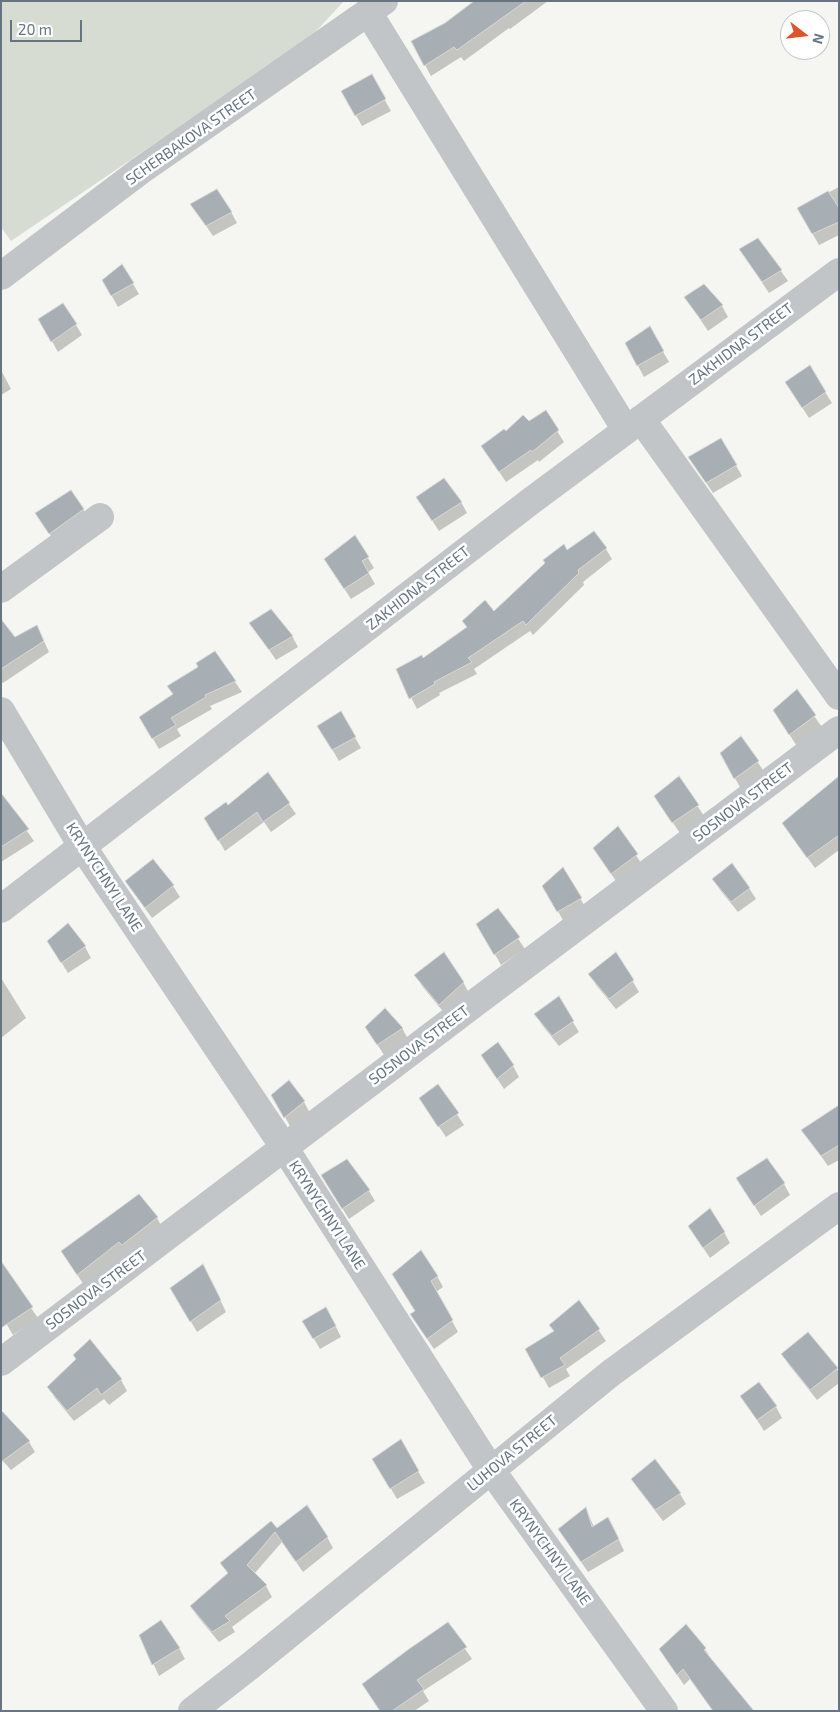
<!DOCTYPE html>
<html>
<head>
<meta charset="utf-8">
<style>
	body { margin:0 }
	#map { position:relative; width:840px; height:1712px; overflow:hidden; background:#f5f6f2; font-family:"Exo 2",sans-serif }
	canvas { display:block }
	.frame { position:absolute; inset:0; border:2px solid #657582; pointer-events:none }
	.north { position:absolute; left:780px; top:10px; width:50px; height:50px; box-sizing:border-box; background:#fff; border:1px solid #c1c8cd; border-radius:50%; rotate:106deg; font-size:14px; font-weight:700; line-height:20px; text-align:center; color:#657582 }
	.north::after { content:''; display:block; margin:auto; width:18px; height:22px; background:#dd542a; clip-path:polygon(50% 0,100% 100%,50% 72%,0 100%) }
	.scale { position:absolute; left:10px; top:20px; width:72px; height:22px; box-sizing:border-box; border:2px solid #657582; border-top:0; padding-left:6px; font-size:15px; line-height:18px; white-space:nowrap; color:#657582; -webkit-text-stroke:4px #fff; paint-order:stroke }
</style>
</head>
<body>
<div id="map">
<canvas width="840" height="1712"></canvas>
<div class="frame"></div>
<div class="north">N</div>
<div class="scale">20 m</div>
</div>
<script>
const context = document.querySelector('canvas').getContext('2d');
context.lineJoin = 'round';
function fill(path, color) { context.fillStyle = color; context.fill(path, 'evenodd'); }
const poly = rows => new Path2D(rows.map(r => 'M' + r).join(''));
function stroke(path, color, width, dash) { context.strokeStyle = color; context.lineWidth = width; context.lineCap = dash ? 'butt' : 'round'; context.setLineDash(dash || []); context.stroke(path); }
function label(font, color, halo, rows, align = 'center') {
  context.font = font + ' "Exo 2",sans-serif'; context.lineWidth = 5; context.setLineDash([]); context.textBaseline = 'middle'; context.strokeStyle = halo; context.fillStyle = color; for (const [text, x, y, turn = 0] of rows) {
    context.save(); context.translate(x, y); context.rotate((+turn || 0) * Math.PI / 180); context.textAlign = isNaN(turn) ? turn : align; if (halo) context.strokeText(text, 0, 0); context.fillText(text, 0, 0); context.restore();
  }
}
fill(poly([
	[1,1,344,1,309,39,11,241,1,227]
]), '#d7dcd3');
fill(poly([
	[476,1,548,1,510,29,509,28,464,61,461,57,431,76,425,65,446,24],
	[371,76,391,111,362,126,343,92],
	[839,187,839,235,819,245,798,208],
	[192,205,231,212,237,223,213,236],
	[758,239,788,281,769,293,747,260],
	[103,280,133,284,139,294,118,307],
	[704,286,722,306,728,317,708,331,686,298],
	[40,320,76,325,82,335,58,352],
	[649,328,669,362,644,377,626,343],
	[1,370,11,389,1,395],
	[825,392,832,403,809,418,793,393],
	[545,412,564,442,539,462,538,460,506,482,482,446,505,433,528,423],
	[721,439,742,476,713,493,696,468],
	[71,491,90,520,57,545,43,524],
	[461,502,467,513,439,531,424,508],
	[355,537,374,568,368,572,375,584,351,599,332,570],
	[606,549,612,559,583,582,584,585,533,635,530,631,474,669,477,674,439,693,440,695,417,709,397,670,423,659,493,613,567,552],
	[251,623,292,636,298,647,276,660],
	[1,624,15,638,37,626,49,652,3,683,1,680],
	[215,653,242,692,210,706,212,709,177,729,181,736,159,749,140,717,173,695,168,686,200,667],
	[796,691,822,727,796,745,781,721],
	[341,713,361,748,339,761,319,727],
	[741,738,765,773,741,789,721,753],
	[268,774,296,814,271,832,264,822,225,851,206,819,228,807],
	[679,778,704,816,680,833,662,807],
	[839,780,839,850,815,868,790,834],
	[3,797,34,841,1,862,1,799],
	[618,828,643,866,618,884,594,849],
	[153,860,173,886,180,897,152,918,133,892],
	[563,869,587,910,564,922,544,886],
	[714,879,749,888,756,899,738,912,720,890],
	[498,909,525,949,501,965,478,924],
	[85,947,91,958,68,973,55,952],
	[616,953,639,992,616,1009,596,985,590,974],
	[416,975,463,982,469,993,446,1015,422,986],
	[1,978,26,1018,1,1038],
	[558,998,579,1032,559,1046,542,1025,536,1014],
	[366,1027,402,1028,408,1039,384,1055],
	[482,1056,513,1066,519,1077,504,1089],
	[438,1086,464,1125,446,1137,427,1109],
	[304,1102,310,1113,291,1128,285,1117],
	[839,1107,839,1160,828,1166,803,1130],
	[784,1184,790,1195,761,1216,744,1189],
	[329,1187,369,1191,375,1201,349,1219],
	[139,1196,157,1218,163,1229,84,1285,69,1262],
	[724,1232,730,1243,710,1258,696,1237],
	[394,1275,437,1276,443,1287,436,1292,458,1332,434,1349,411,1315,416,1311],
	[209,1277,226,1312,197,1332,172,1289],
	[579,1302,606,1341,566,1369,570,1376,549,1388,527,1349,555,1332],
	[31,1308,38,1318,13,1335,1,1315],
	[332,1319,341,1337,320,1349,304,1322],
	[808,1334,839,1372,839,1383,817,1400,789,1365,783,1354],
	[90,1341,121,1380,127,1391,109,1405,104,1399,74,1421,55,1398,49,1387,77,1360],
	[742,1396,776,1407,782,1418,764,1431],
	[400,1441,425,1483,397,1499,374,1459],
	[29,1442,35,1452,11,1470,1,1459],
	[655,1461,680,1494,686,1504,663,1521,639,1490,632,1479],
	[586,1509,594,1527,614,1529,624,1551,588,1572,566,1540],
	[277,1529,327,1537,333,1548,303,1572,282,1542,254,1574,266,1586,272,1597,232,1627,235,1632,219,1642,198,1617,191,1607,228,1574,222,1563],
	[448,1624,472,1659,423,1691,429,1701,414,1711,380,1711],
	[140,1635,179,1648,185,1659,159,1676],
	[705,1649,711,1659,713,1711,690,1679,684,1685,667,1660]
]), '#0003');
const building = poly([
	[474,1,526,1,457,50,454,47,424,66,411,41,445,23,474,1],
	[372,74,386,99,355,116,341,91,372,74],
	[217,189,232,212,206,226,190,204,217,189],
	[828,191,839,208,839,222,812,234,797,208,828,191],
	[758,238,782,270,762,282,739,249,758,238],
	[122,264,134,283,111,296,102,280,122,264],
	[704,284,723,305,701,320,684,297,704,284],
	[63,303,77,324,51,342,38,319,63,303],
	[650,326,664,351,637,366,625,343,650,326],
	[810,365,826,392,802,408,785,382,810,365],
	[546,410,559,430,532,452,531,450,499,472,481,446,504,429,506,431,523,415,529,421,546,410],
	[721,438,737,465,706,483,688,457,721,438],
	[444,478,462,502,432,521,416,497,444,478],
	[71,490,84,509,49,534,35,513,71,490],
	[594,531,607,548,578,570,579,573,526,625,523,621,468,658,472,662,434,682,435,684,409,699,396,669,422,655,423,658,467,627,462,621,485,600,494,611,545,563,543,560,564,544,567,550,594,531],
	[355,535,369,557,362,561,369,573,344,589,324,559,355,535],
	[271,609,293,636,269,650,249,623,271,609],
	[1,619,15,637,37,625,44,641,1,669,1,619],
	[215,651,236,681,205,695,206,697,171,718,176,725,152,739,139,717,173,694,167,686,198,667,196,663,215,651],
	[797,689,816,715,789,735,773,710,797,689],
	[341,711,356,737,332,750,317,726,341,711],
	[741,736,759,761,734,779,720,753,741,736],
	[268,772,290,803,263,822,257,812,218,841,204,818,226,802,228,805,268,772],
	[679,776,699,805,672,823,654,796,679,776],
	[839,776,839,835,807,858,782,823,839,776],
	[1,793,29,829,1,847,1,793],
	[618,826,638,854,611,874,593,848,618,826],
	[153,859,174,885,145,908,125,881,153,859],
	[732,863,750,888,731,902,712,879,732,863],
	[563,867,582,898,557,912,542,886,563,867],
	[498,908,520,937,494,955,476,924,498,908],
	[68,923,86,946,61,963,47,941,68,923],
	[444,952,464,982,439,1005,414,975,444,952],
	[616,952,634,980,609,999,588,974,616,952],
	[559,996,574,1021,552,1036,534,1014,559,996],
	[385,1008,403,1028,377,1045,365,1027,385,1008],
	[498,1042,514,1065,497,1079,481,1055,498,1042],
	[289,1080,305,1101,284,1118,271,1095,289,1080],
	[438,1084,459,1113,438,1127,419,1098,438,1084],
	[839,1105,839,1145,821,1156,801,1130,839,1105],
	[767,1158,785,1183,754,1206,736,1178,767,1158],
	[347,1159,370,1190,342,1209,321,1175,347,1159],
	[139,1194,158,1217,122,1245,119,1242,77,1275,61,1251,139,1194],
	[710,1208,725,1232,703,1248,688,1226,710,1208],
	[421,1250,438,1276,431,1281,453,1320,427,1339,410,1314,415,1311,392,1274,421,1250],
	[1,1261,33,1307,1,1328,1,1261],
	[203,1264,221,1300,190,1322,170,1288,203,1264],
	[579,1300,600,1329,560,1358,565,1365,541,1378,525,1349,554,1331,549,1325,579,1300],
	[326,1307,336,1326,313,1339,302,1321,326,1307],
	[808,1332,838,1368,810,1390,781,1354,808,1332],
	[90,1339,122,1379,101,1395,97,1388,67,1411,47,1387,76,1359,73,1355,90,1339],
	[759,1382,777,1406,757,1420,740,1396,759,1382],
	[1,1410,30,1441,1,1462,1,1410],
	[401,1439,419,1471,390,1489,372,1459,401,1439],
	[655,1459,681,1493,655,1510,631,1479,655,1459],
	[307,1505,328,1537,296,1562,275,1532,247,1565,267,1585,225,1616,230,1621,212,1632,190,1606,228,1573,220,1563,271,1521,277,1528,307,1505],
	[586,1507,592,1527,608,1517,619,1539,581,1562,558,1529,586,1507],
	[161,1620,180,1648,152,1665,139,1635,161,1620],
	[448,1622,467,1647,417,1680,424,1689,392,1711,380,1711,362,1684,409,1649,448,1622],
	[686,1624,706,1648,704,1650,754,1711,713,1711,683,1669,677,1675,659,1649,686,1624]
]);
fill(building, '#a7afb4');
stroke(building, '#d7d7d5', 1);
stroke(poly([
	[368,12,626,430],
	[1,276,140,171,384,1],
	[641,419,839,696],
	[1,589,100,517],
	[1,711,82,846,284,1147,491,1470,664,1711],
	[1,909,531,501,839,272],
	[1,1362,471,1006,839,730],
	[192,1711,250,1666,611,1373,839,1206]
]), '#c1c5c8', 28);
label('15px', '#657582', '#fff', [
	["SCHERBAKOVA STREET",191,137,-35],
	["ZAKHIDNA STREET",741,344,-37],
	["ZAKHIDNA STREET",418,588,-38],
	["SOSNOVA STREET",743,802,-37],
	["KRYNYCHNYI LANE",104,877,57],
	["SOSNOVA STREET",419,1045,-37],
	["KRYNYCHNYI LANE",327,1215,57],
	["SOSNOVA STREET",96,1290,-37],
	["LUHOVA STREET",512,1453,-39],
	["KRYNYCHNYI LANE",550,1552,54]
]);
</script>
</body>
</html>
